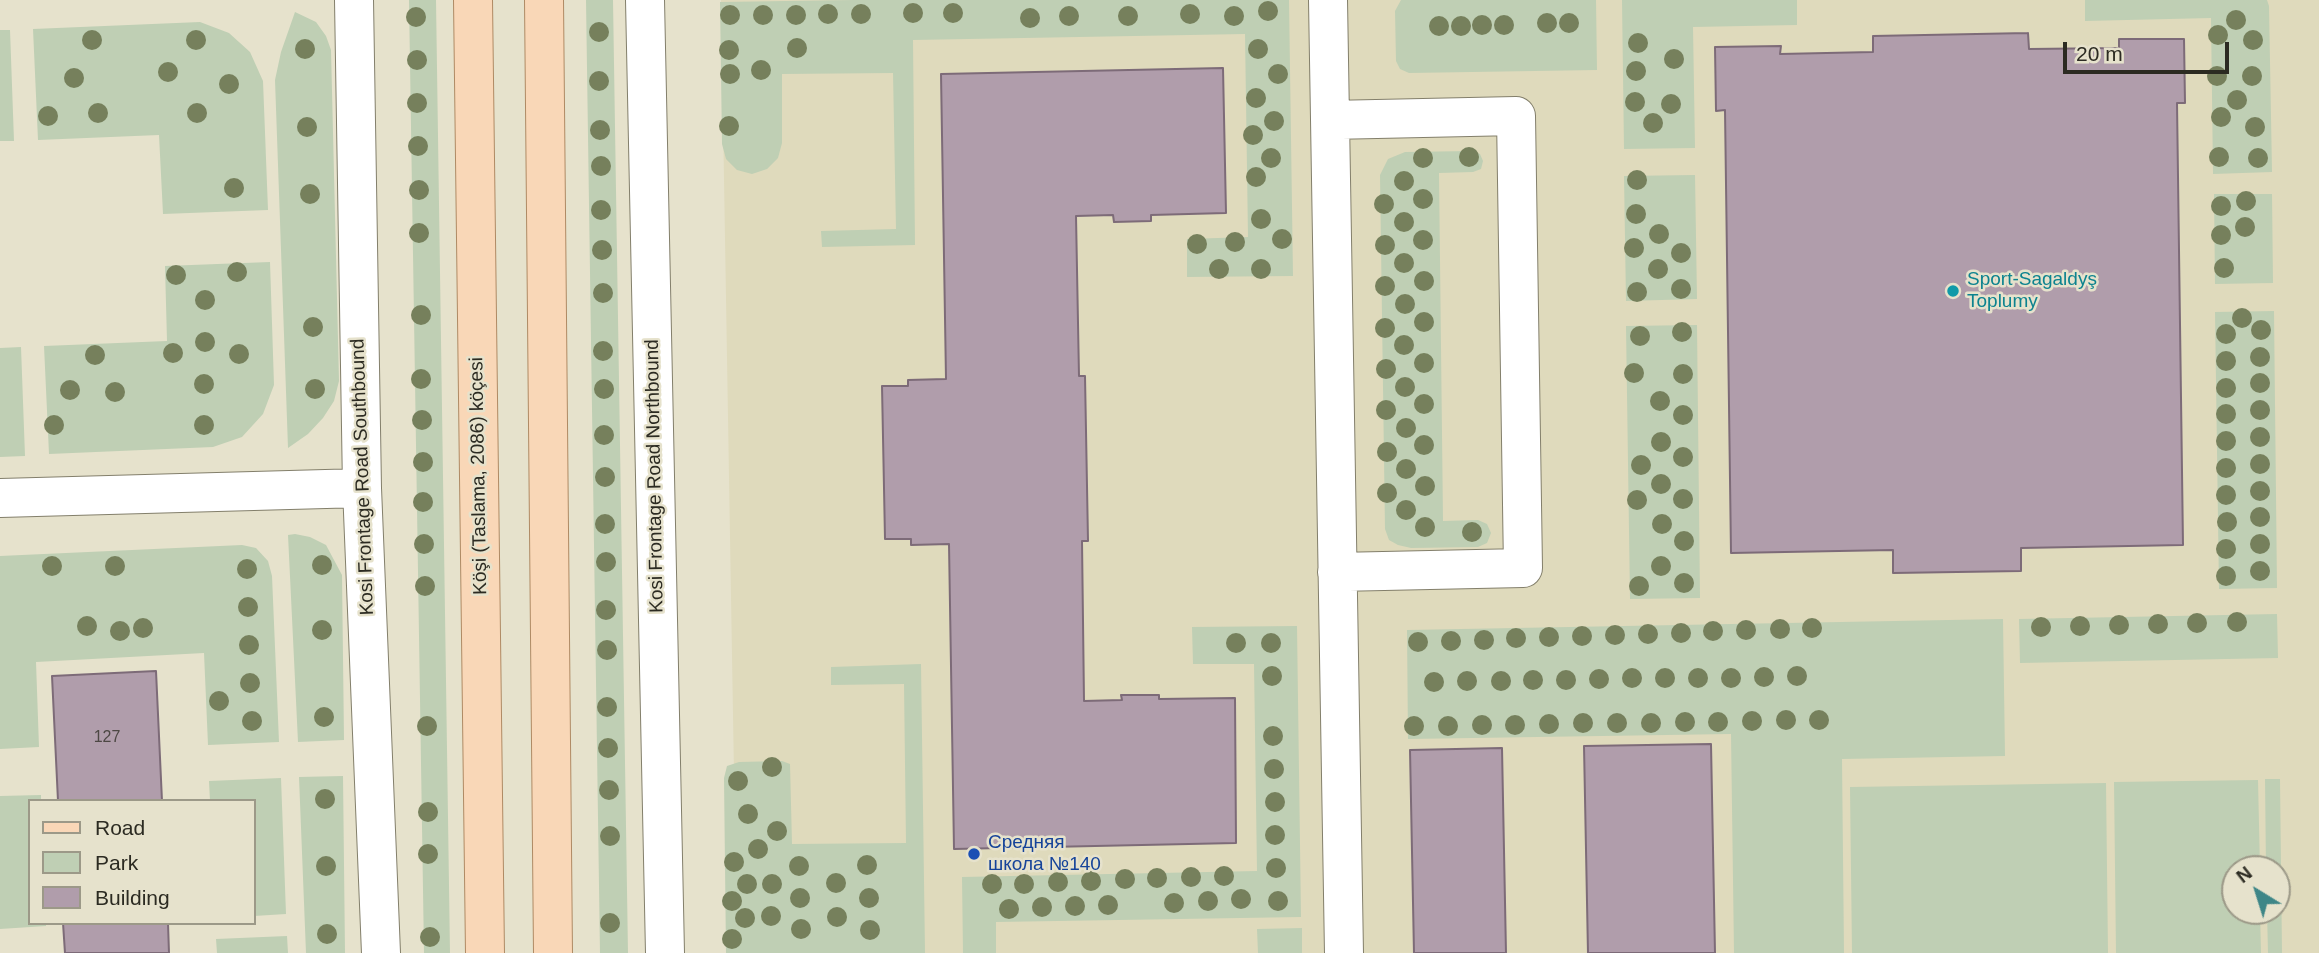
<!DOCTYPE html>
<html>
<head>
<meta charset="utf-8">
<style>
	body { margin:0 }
	#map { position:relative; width:2319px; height:953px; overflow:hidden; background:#e6e2cc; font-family:Arial,sans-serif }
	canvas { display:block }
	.legend { position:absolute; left:28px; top:799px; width:228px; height:126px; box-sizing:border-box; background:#e6e2cc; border:2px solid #9c9988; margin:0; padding:9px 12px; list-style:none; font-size:21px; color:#2c2b22 }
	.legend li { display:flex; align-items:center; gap:14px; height:35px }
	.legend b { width:35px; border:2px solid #9c9988 }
	.north { position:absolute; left:2221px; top:855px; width:70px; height:70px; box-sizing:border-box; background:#e6e2cc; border:2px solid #9c9988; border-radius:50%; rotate:322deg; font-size:19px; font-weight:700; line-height:28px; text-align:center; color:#2c2b22 }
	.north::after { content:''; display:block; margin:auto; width:24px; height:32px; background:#3e8687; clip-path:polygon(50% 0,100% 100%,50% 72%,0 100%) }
	.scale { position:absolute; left:2063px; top:42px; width:166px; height:32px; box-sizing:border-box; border:4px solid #2c2b22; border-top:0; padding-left:9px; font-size:21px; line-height:24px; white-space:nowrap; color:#2c2b22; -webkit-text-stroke:5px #e6e2cc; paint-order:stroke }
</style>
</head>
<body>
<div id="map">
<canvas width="2319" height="953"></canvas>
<ul class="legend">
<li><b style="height:9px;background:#f9d7b7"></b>Road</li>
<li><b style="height:19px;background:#bfcfb4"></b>Park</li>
<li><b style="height:19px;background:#b09dab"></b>Building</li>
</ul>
<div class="north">N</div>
<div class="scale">20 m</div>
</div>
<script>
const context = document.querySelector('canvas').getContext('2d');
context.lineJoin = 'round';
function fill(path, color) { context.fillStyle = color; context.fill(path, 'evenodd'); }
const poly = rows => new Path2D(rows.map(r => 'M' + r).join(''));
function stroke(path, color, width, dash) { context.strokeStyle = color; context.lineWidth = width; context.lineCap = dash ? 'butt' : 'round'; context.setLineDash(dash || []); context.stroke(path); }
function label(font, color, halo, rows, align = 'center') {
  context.font = font + ' Arial,sans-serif'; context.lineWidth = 5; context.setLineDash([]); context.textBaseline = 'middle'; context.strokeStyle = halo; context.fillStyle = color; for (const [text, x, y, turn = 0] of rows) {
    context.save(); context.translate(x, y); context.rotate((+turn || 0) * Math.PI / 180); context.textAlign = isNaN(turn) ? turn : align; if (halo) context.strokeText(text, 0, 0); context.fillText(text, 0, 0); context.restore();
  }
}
fill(poly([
	[721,0,2319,0,2319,953,737,953],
	[2235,869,2277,869,2277,911,2235,911]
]), '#dfdabc');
fill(poly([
	[409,0,436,0,450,953,424,953],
	[586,0,613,0,628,953,600,953],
	[853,0,1289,0,1293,276,1187,277,1187,239,1248,237,1245,34,913,40,915,245,822,247,821,231,896,229,893,73,782,74,782,143,778,158,767,169,752,174,737,170,726,159,722,144,720,2],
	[1401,0,1596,0,1597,70,1409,73,1400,69,1396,61,1395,11],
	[1622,0,1797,0,1797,25,1693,27,1695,148,1624,149],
	[2085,0,2267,0,2269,6,2272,172,2213,174,2211,18,2085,21],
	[295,12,316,22,326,36,331,50,339,381,334,401,323,418,308,434,288,448,275,80,281,52],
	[200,22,229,33,250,52,263,81,268,210,163,214,159,135,38,140,33,29],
	[0,30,10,30,14,141,0,141],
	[1472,151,1480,154,1483,161,1481,169,1473,172,1439,173,1443,521,1478,520,1487,524,1491,533,1487,543,1478,547,1411,548,1398,545,1389,540,1385,529,1380,175,1388,159,1405,152],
	[1695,175,1697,299,1626,301,1624,176],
	[2214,194,2272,194,2273,283,2215,284],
	[270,262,274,385,263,414,242,437,213,447,49,454,44,346,167,341,165,266],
	[2274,311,2277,588,2219,589,2215,312],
	[1697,325,1700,598,1630,599,1626,326],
	[21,347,25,456,0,457,0,348],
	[295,534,310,537,326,545,342,575,344,740,298,742,288,535],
	[242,545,256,548,268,561,272,576,279,742,208,745,204,653,36,662,39,747,0,749,0,556],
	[2277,614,2278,658,2020,663,2019,619],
	[2003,619,2005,756,1842,759,1844,953,1734,953,1731,734,1408,739,1407,630],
	[1297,626,1301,917,996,922,996,953,963,953,962,877,1257,871,1254,664,1193,664,1192,627],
	[921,664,925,953,726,953,724,778,727,766,739,762,782,761,790,764,792,844,906,843,904,684,831,685,831,667],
	[343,776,345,953,306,953,299,777],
	[281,778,286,914,254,916,254,801,210,801,209,781],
	[2265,779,2280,779,2282,953,2268,953,2267,911,2277,911,2277,869,2266,869],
	[2258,780,2260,869,2235,869,2235,911,2260,911,2261,953,2116,953,2114,782],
	[2106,783,2108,953,1852,953,1850,787],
	[41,795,41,801,30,801,30,923,46,923,46,926,0,929,0,796],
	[1302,928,1302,953,1258,953,1257,929],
	[287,936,288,953,217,953,216,939]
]), '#bfcfb4');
const building = poly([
	[2028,33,2029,49,2119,48,2119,39,2184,39,2185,103,2177,103,2183,545,2021,548,2021,571,1893,573,1893,550,1731,553,1725,110,1716,111,1715,47,1781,46,1780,54,1873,52,1873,36,2028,33],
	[1223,68,1226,213,1151,215,1151,221,1114,222,1113,215,1076,216,1079,376,1085,376,1088,541,1082,541,1084,701,1122,700,1121,695,1159,695,1159,699,1235,698,1236,843,954,849,949,544,911,545,911,539,885,539,882,386,908,386,908,380,946,379,941,74,1223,68],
	[156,671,162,801,58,801,52,676,156,671],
	[1711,744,1715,953,1588,953,1584,746,1711,744],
	[1502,748,1506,953,1414,953,1410,750,1502,748],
	[63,923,168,923,169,953,65,953,63,923]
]);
fill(building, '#b09dab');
stroke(building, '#7d6b78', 2);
const minor = poly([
	[354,0,362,488,381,953],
	[645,0,665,953],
	[1328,0,1344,953],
	[1330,120,1516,116,1523,568,1337,572],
	[0,498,362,488]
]);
const major = poly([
	[473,0,485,953],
	[544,0,553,953]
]);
stroke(minor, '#837f6b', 40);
stroke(major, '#af8a64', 40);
stroke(minor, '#fff', 38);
stroke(major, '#f9d7b7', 38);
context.fillStyle = '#76805c';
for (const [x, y] of [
	[1268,11],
	[913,13],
	[953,13],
	[828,14],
	[861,14],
	[1190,14],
	[730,15],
	[763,15],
	[796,15],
	[1069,16],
	[1128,16],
	[1234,16],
	[416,17],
	[1030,18],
	[2236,20],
	[1547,23],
	[1569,23],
	[1482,25],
	[1504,25],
	[1439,26],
	[1461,26],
	[599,32],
	[2218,35],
	[92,40],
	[196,40],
	[2253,40],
	[1638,43],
	[797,48],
	[305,49],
	[1258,49],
	[729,50],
	[1674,59],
	[417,60],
	[761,70],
	[1636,71],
	[168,72],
	[730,74],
	[1278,74],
	[2217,76],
	[2252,76],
	[74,78],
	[599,81],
	[229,84],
	[1256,98],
	[2237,100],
	[1635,102],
	[417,103],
	[1671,104],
	[98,113],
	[197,113],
	[48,116],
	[2221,117],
	[1274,121],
	[1653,123],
	[729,126],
	[307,127],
	[2255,127],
	[600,130],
	[1253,135],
	[418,146],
	[1469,157],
	[2219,157],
	[1271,158],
	[1423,158],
	[2258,158],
	[601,166],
	[1256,177],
	[1637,180],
	[1404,181],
	[234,188],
	[419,190],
	[310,194],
	[1423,199],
	[2246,201],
	[1384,204],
	[2221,206],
	[601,210],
	[1636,214],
	[1261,219],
	[1404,222],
	[2245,227],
	[419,233],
	[1659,234],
	[2221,235],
	[1282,239],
	[1423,240],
	[1235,242],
	[1197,244],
	[1385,245],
	[1634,248],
	[602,250],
	[1681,253],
	[1404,263],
	[2224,268],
	[1219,269],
	[1261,269],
	[1658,269],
	[237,272],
	[176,275],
	[1424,281],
	[1385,286],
	[1681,289],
	[1637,292],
	[603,293],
	[205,300],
	[1405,304],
	[421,315],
	[2242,318],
	[1424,322],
	[313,327],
	[1385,328],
	[2261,330],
	[1682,332],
	[2226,334],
	[1640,336],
	[205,342],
	[1404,345],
	[603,351],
	[173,353],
	[239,354],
	[95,355],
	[2260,357],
	[2226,361],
	[1424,363],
	[1386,369],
	[1634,373],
	[1683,374],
	[421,379],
	[2260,383],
	[204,384],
	[1405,387],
	[2226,388],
	[315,389],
	[604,389],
	[70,390],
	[115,392],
	[1660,401],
	[1424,404],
	[1386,410],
	[2260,410],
	[2226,414],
	[1683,415],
	[422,420],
	[54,425],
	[204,425],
	[1406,428],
	[604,435],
	[2260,437],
	[2226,441],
	[1661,442],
	[1424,445],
	[1387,452],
	[1683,457],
	[423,462],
	[2260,464],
	[1641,465],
	[2226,468],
	[1406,469],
	[605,477],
	[1661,484],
	[1425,486],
	[2260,491],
	[1387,493],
	[2226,495],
	[1683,499],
	[1637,500],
	[423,502],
	[1406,510],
	[2260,517],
	[2227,522],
	[605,524],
	[1662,524],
	[1425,527],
	[1472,532],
	[1684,541],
	[424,544],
	[2260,544],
	[2226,549],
	[606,562],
	[322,565],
	[52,566],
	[115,566],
	[1661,566],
	[247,569],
	[2260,571],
	[2226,576],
	[1684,583],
	[425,586],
	[1639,586],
	[248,607],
	[606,610],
	[2237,622],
	[2197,623],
	[2158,624],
	[2119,625],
	[87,626],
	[2080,626],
	[2041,627],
	[143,628],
	[1812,628],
	[1780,629],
	[322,630],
	[1746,630],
	[120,631],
	[1713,631],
	[1681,633],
	[1648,634],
	[1615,635],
	[1582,636],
	[1549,637],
	[1516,638],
	[1484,640],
	[1451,641],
	[1418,642],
	[1236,643],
	[1271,643],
	[249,645],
	[607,650],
	[1272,676],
	[1797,676],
	[1764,677],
	[1632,678],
	[1665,678],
	[1698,678],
	[1731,678],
	[1599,679],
	[1533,680],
	[1566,680],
	[1467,681],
	[1501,681],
	[1434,682],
	[250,683],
	[219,701],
	[607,707],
	[324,717],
	[1786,720],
	[1819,720],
	[252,721],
	[1752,721],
	[1685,722],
	[1718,722],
	[1583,723],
	[1617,723],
	[1651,723],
	[1549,724],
	[1482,725],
	[1515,725],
	[427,726],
	[1414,726],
	[1448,726],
	[1273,736],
	[608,748],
	[772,767],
	[1274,769],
	[738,781],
	[609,790],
	[325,799],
	[1275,802],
	[428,812],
	[748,814],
	[777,831],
	[1275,835],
	[610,836],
	[758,849],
	[428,854],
	[734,862],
	[867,865],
	[326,866],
	[799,866],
	[1276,868],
	[1224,876],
	[1191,877],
	[1157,878],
	[1125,879],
	[1091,881],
	[1058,882],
	[836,883],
	[747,884],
	[772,884],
	[992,884],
	[1024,884],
	[800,898],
	[869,898],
	[1241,899],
	[732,901],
	[1208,901],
	[1278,901],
	[1174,903],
	[1108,905],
	[1075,906],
	[1042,907],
	[1009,909],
	[771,916],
	[837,917],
	[745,918],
	[610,923],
	[801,929],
	[870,930],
	[327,934],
	[430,937],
	[732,939]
]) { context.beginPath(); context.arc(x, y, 10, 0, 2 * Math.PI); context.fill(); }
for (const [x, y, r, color] of [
	[1953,291,7,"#0f9aa8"],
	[974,854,7,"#1a4fb4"]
]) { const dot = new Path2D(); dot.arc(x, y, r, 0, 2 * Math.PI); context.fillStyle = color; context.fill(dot); stroke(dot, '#e6e2cc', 2.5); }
label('16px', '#4d4844', null, [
	["127",107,738]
]);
label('19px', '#0d838f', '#e6e2cc', [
	["Sport-Sagaldyş",1967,280],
	["Toplumy",1967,302]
], 'left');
label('19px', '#2c2b22', '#e6e2cc', [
	["Köşi (Taslama, 2086) köçesi",479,476,-91],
	["Kosi Frontage Road Northbound",655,476,-91],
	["Kosi Frontage Road Southbound",363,477,-92]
]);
label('19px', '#164399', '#e6e2cc', [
	["Средняя",988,843],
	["школа №140",988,865]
], 'left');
</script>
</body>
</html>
